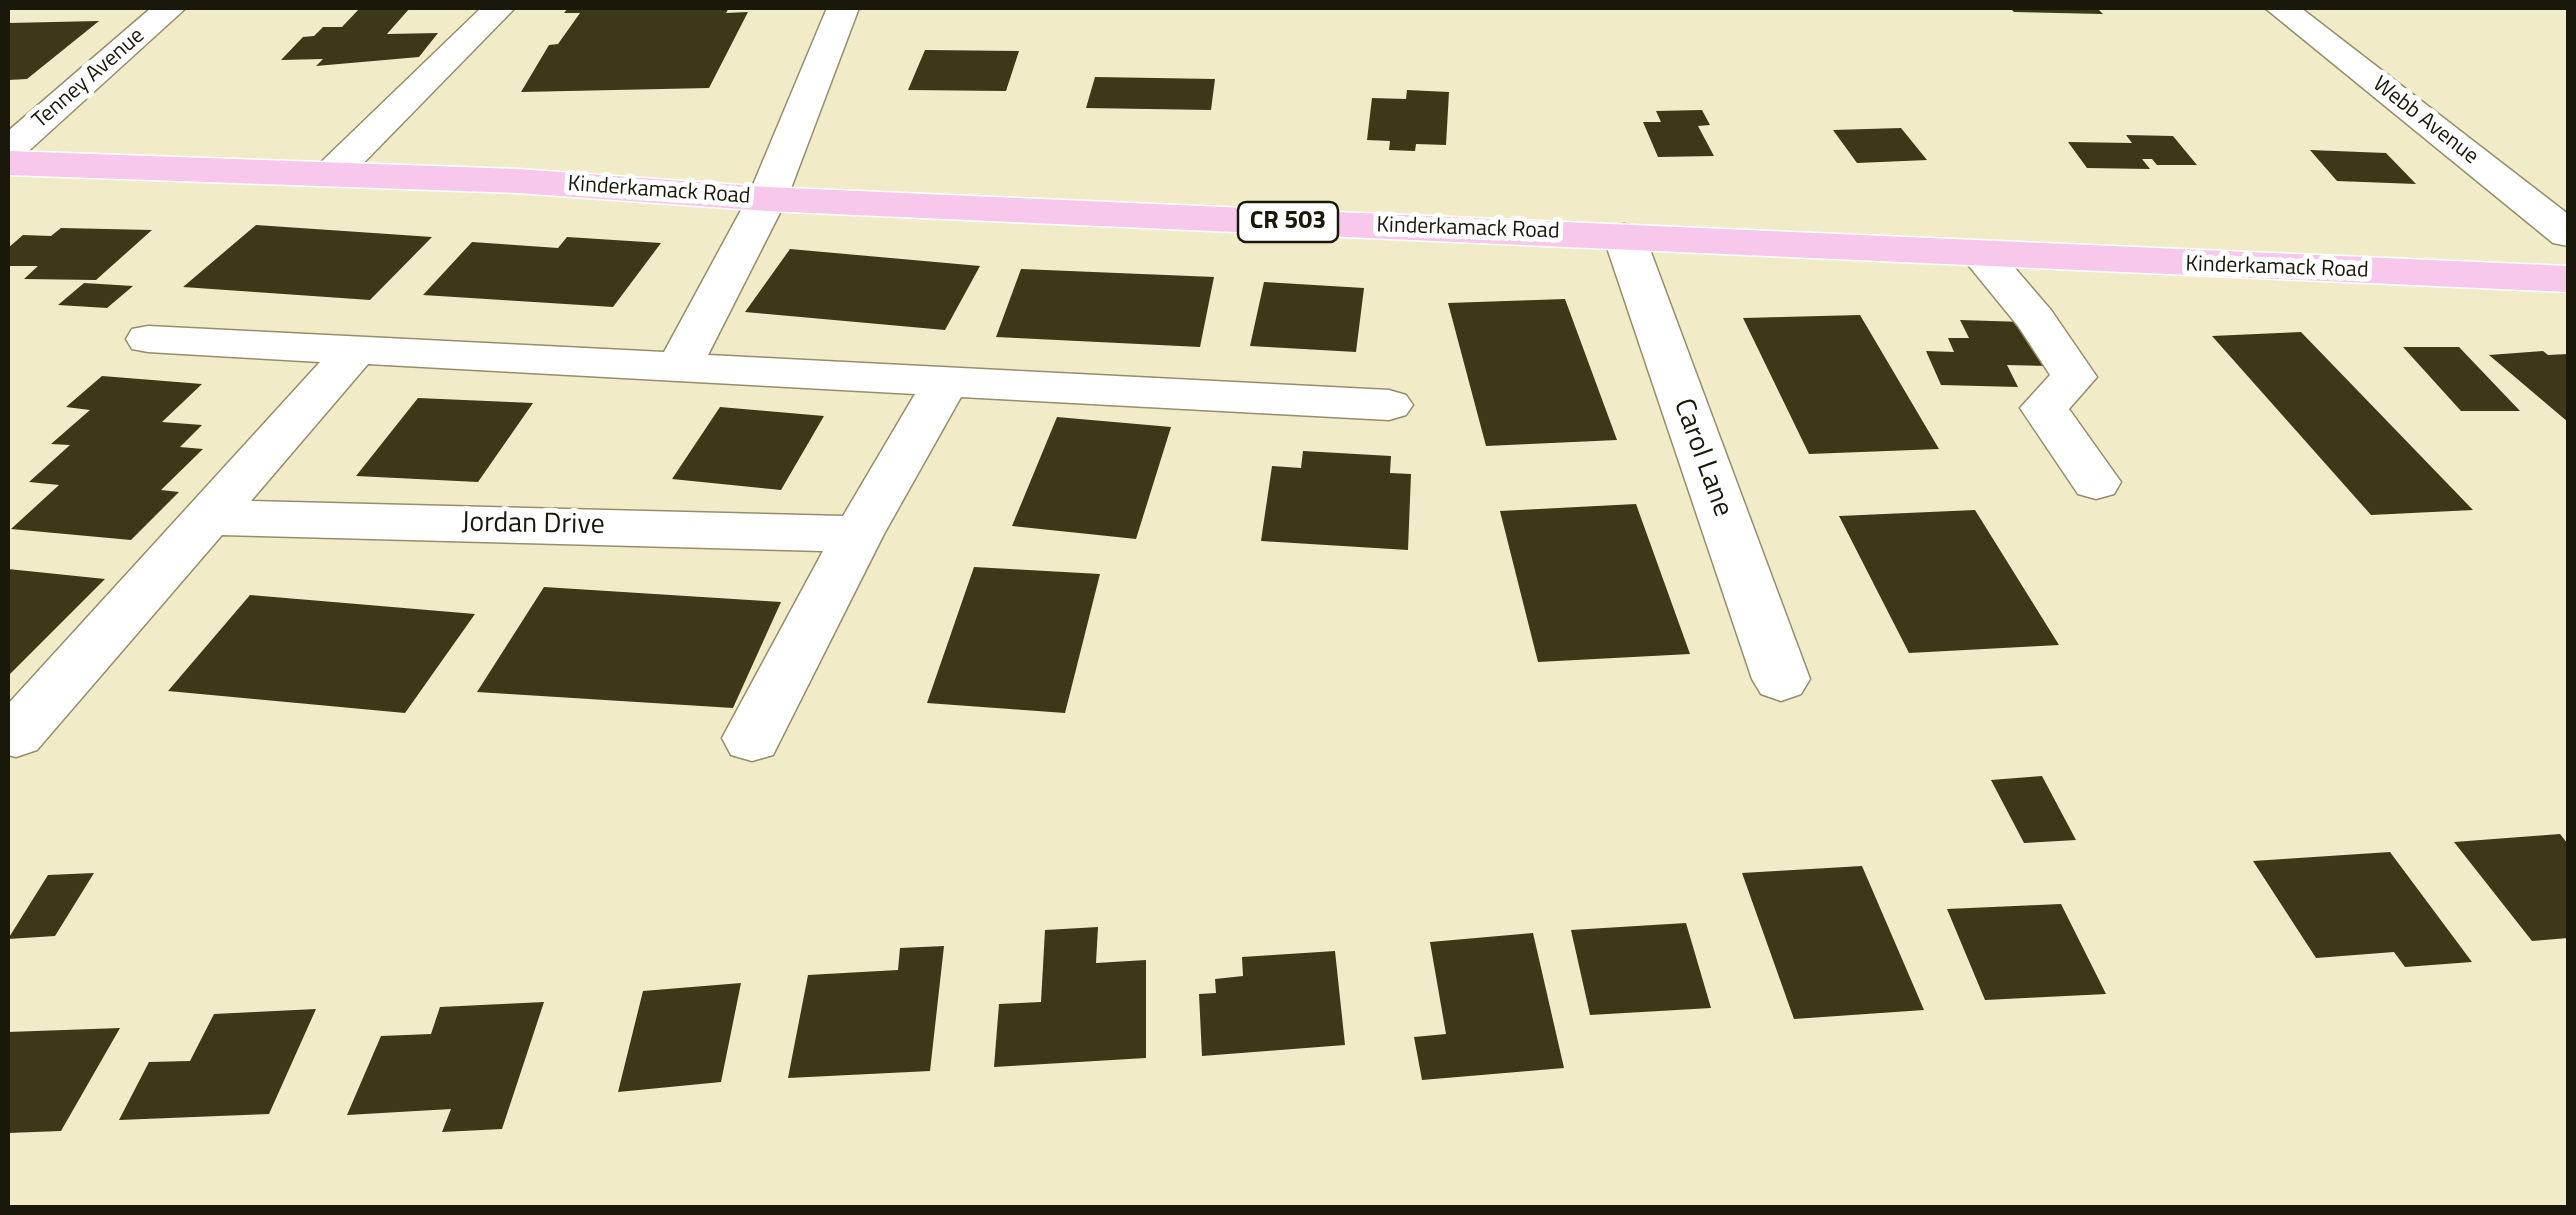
<!DOCTYPE html>
<html>
<head>
<meta charset="utf-8">
<style>
	body { margin:0 }
	#map { position:relative; width:2576px; height:1215px; overflow:hidden; background:#f2ebc7; font-family:"Titillium Web",sans-serif }
	canvas { display:block }
	.frame { position:absolute; inset:0; border:10px solid #1a180a; pointer-events:none }
</style>
</head>
<body>
<div id="map">
<canvas width="2576" height="1215"></canvas>
<div class="frame"></div>
</div>
<script>
const context = document.querySelector('canvas').getContext('2d');
context.lineJoin = 'round';
function fill(path, color) { context.fillStyle = color; context.fill(path, 'evenodd'); }
const poly = rows => new Path2D(rows.map(r => 'M' + r).join(''));
function stroke(path, color, width, dash) { context.strokeStyle = color; context.lineWidth = width; context.lineCap = dash ? 'butt' : 'round'; context.setLineDash(dash || []); context.stroke(path); }
function label(font, color, halo, rows, align = 'center') {
  context.font = font + ' "Titillium Web",sans-serif'; context.lineWidth = 10; context.setLineDash([]); context.textBaseline = 'middle'; context.strokeStyle = halo; context.fillStyle = color; for (const [text, x, y, turn = 0] of rows) {
    context.save(); context.translate(x, y); context.rotate((+turn || 0) * Math.PI / 180); context.textAlign = isNaN(turn) ? turn : align; if (halo) context.strokeText(text, 0, 0); context.fillText(text, 0, 0); context.restore();
  }
}
fill(poly([
	[360,8,410,8,387,34,438,33,419,57,316,66,323,59,281,60,303,37,314,36,323,27,342,27],
	[568,8,729,8,726,13,748,12,709,88,521,92,549,45,558,44,580,13,564,13],
	[2010,8,2097,8,2103,14,2014,12],
	[99,21,27,79,8,80,8,23],
	[925,50,1019,51,1006,91,908,90],
	[1095,77,1215,79,1211,110,1086,108],
	[1407,90,1449,92,1446,145,1416,144,1415,151,1389,150,1390,141,1367,140,1372,98,1406,99],
	[1702,110,1710,125,1698,126,1714,156,1658,157,1643,122,1661,122,1656,111],
	[1901,128,1927,160,1857,163,1833,130],
	[2126,135,2173,136,2197,165,2157,165,2152,159,2142,159,2150,169,2087,168,2068,142,2132,143],
	[2310,150,2386,153,2416,184,2337,181],
	[256,225,432,237,370,300,183,287],
	[61,228,152,230,96,280,24,279,38,266,8,266,8,248,23,235,51,236],
	[567,237,661,243,613,307,423,295,472,242,558,248],
	[790,249,980,266,945,330,745,312],
	[1021,269,1214,277,1200,347,996,337],
	[1264,282,1364,288,1356,352,1250,346],
	[84,283,133,286,107,308,58,305],
	[1565,299,1617,440,1486,446,1448,303],
	[1860,315,1939,449,1809,454,1743,318],
	[1960,320,2024,322,2048,366,2007,365,2018,387,1941,385,1926,351,1954,352,1948,338,1969,338],
	[2301,332,2473,510,2371,515,2212,336],
	[2403,347,2459,347,2520,411,2461,411],
	[2543,351,2548,355,2568,354,2568,422,2489,355],
	[102,376,202,384,162,422,202,425,180,447,203,449,161,490,179,492,131,540,11,529,59,485,29,482,70,445,51,444,90,410,66,407],
	[418,398,533,403,478,482,356,476],
	[720,407,824,416,781,490,672,479],
	[1057,417,1171,427,1136,539,1012,526],
	[1303,451,1391,456,1390,473,1411,474,1408,550,1261,541,1272,466,1301,468],
	[1636,504,1690,654,1538,662,1500,511],
	[1975,510,2059,645,1909,653,1839,516],
	[974,567,1100,574,1065,713,927,703],
	[8,569,105,579,8,676],
	[544,587,781,602,733,708,477,692],
	[250,595,475,614,405,713,168,691],
	[2042,776,2076,840,2024,843,1991,780],
	[2560,834,2568,844,2568,938,2532,941,2454,842],
	[2390,852,2472,962,2405,967,2394,952,2316,958,2253,861],
	[1862,866,1924,1010,1794,1019,1742,873],
	[94,873,55,936,8,939,48,875],
	[2061,904,2106,994,1985,1000,1947,909],
	[1686,923,1711,1008,1590,1015,1571,930],
	[1098,927,1096,963,1146,960,1146,1058,994,1067,999,1004,1041,1002,1045,930],
	[1533,933,1564,1068,1422,1080,1414,1037,1446,1034,1430,942],
	[944,946,930,1071,788,1078,808,975,898,970,900,948],
	[1335,951,1345,1045,1202,1056,1199,994,1216,993,1215,979,1243,976,1242,957],
	[741,983,721,1082,618,1092,643,991],
	[544,1002,502,1129,442,1132,451,1109,347,1115,381,1036,431,1034,440,1007],
	[316,1009,269,1114,119,1120,149,1062,190,1061,214,1014],
	[120,1028,61,1131,8,1133,8,1032]
]), '#3e3819');
const minor = poly([
	[151,8,186,8,21,158,8,161,8,131,151,8],
	[481,8,515,8,346,181,318,181,313,173,318,165,481,8],
	[827,8,859,8,787,199,708,355,1389,390,1406,395,1413,405,1406,415,1389,420,961,397,884,534,773,755,752,761,731,755,722,738,823,551,222,535,37,750,16,757,8,755,8,704,320,362,148,352,132,349,126,339,132,329,148,326,664,352,747,199,827,8],
	[368,364,915,394,843,516,251,501,368,364],
	[2265,8,2301,8,2568,214,2568,246,2553,243,2265,8],
	[1624,224,1639,227,1645,236,1810,679,1801,694,1781,701,1761,694,1752,679,1603,236,1609,227,1624,224],
	[1981,242,1996,246,2051,310,2097,377,2069,409,2121,482,2114,494,2096,499,2078,494,2020,408,2050,375,2018,326,1960,255,1966,246,1981,242]
]);
const major = poly([
	[8,151,518,169,767,187,2568,266,2568,292,767,211,518,193,8,175,8,151]
]);
stroke(minor, '#948e6d', 3);
stroke(major, '#fff', 3);
fill(minor, '#fff');
fill(major, '#f7c8ec');
label('22px', '#1a180a', '#fff', [
	["Tenney Avenue",89,79,-41],
	["Webb Avenue",2425,121,38],
	["Kinderkamack Road",659,191,4],
	["Kinderkamack Road",1468,229,2],
	["Kinderkamack Road",2277,268,2]
]);
for (const [x, y, w] of [
	[1288,222,100]
]) { const box = new Path2D(); box.roundRect(x - w / 2, y - 20, w, 40, 8); context.fillStyle = '#fff'; context.fill(box); stroke(box, '#1a180a', 2.5); }
label('bold 25px', '#1a180a', null, [
	["CR 503",1288,222]
]);
label('28px', '#1a180a', '#fff', [
	["Carol Lane",1702,458,70],
	["Jordan Drive",533,525,1]
]);
</script>
</body>
</html>
